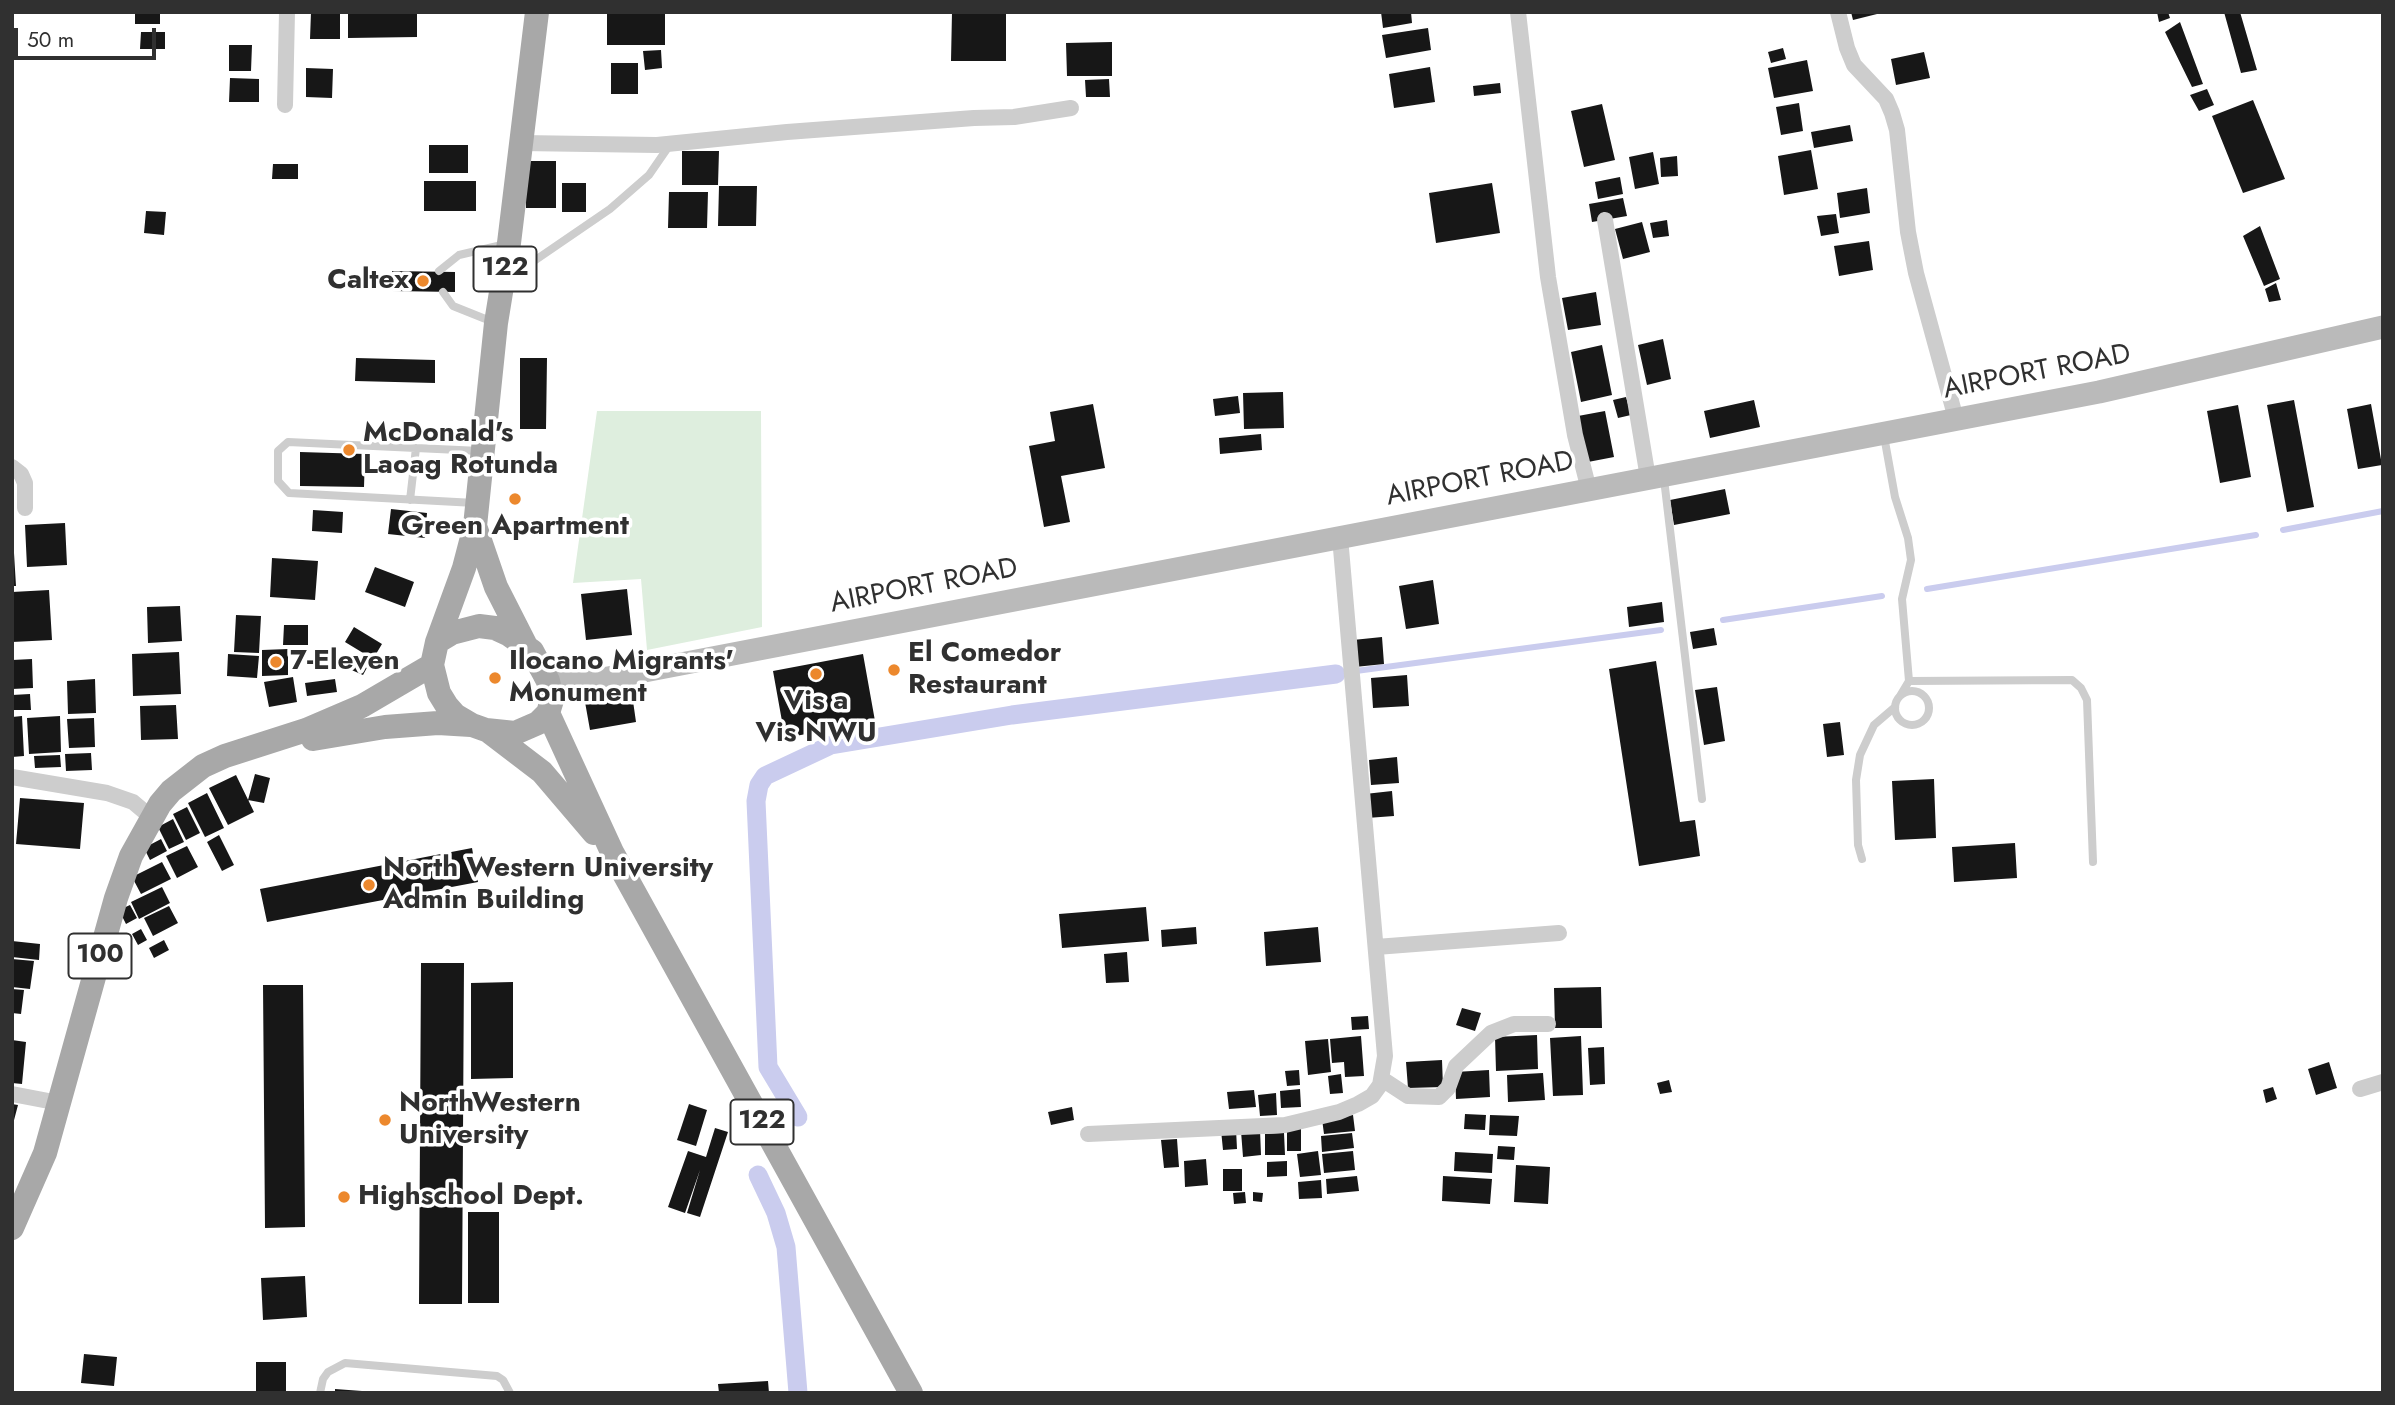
<!DOCTYPE html>
<html>
<head>
<meta charset="utf-8">
<style>
	body { margin:0 }
	#map { position:relative; width:2395px; height:1405px; overflow:hidden; background:#fff; font-family:Jost,sans-serif }
	canvas { display:block }
	.frame { position:absolute; inset:0; border:14px solid #303030; pointer-events:none }
	.scale { position:absolute; left:14px; top:28px; width:142px; height:32px; box-sizing:border-box; border:4px solid #303030; border-top:0; padding-left:9px; font-size:21px; line-height:24px; white-space:nowrap; color:#303030; -webkit-text-stroke:5px #fff; paint-order:stroke }
</style>
</head>
<body>
<div id="map">
<canvas width="2395" height="1405"></canvas>
<div class="frame"></div>
<div class="scale">50 m</div>
</div>
<script>
const context = document.querySelector('canvas').getContext('2d');
context.lineJoin = 'round';
function fill(path, color) { context.fillStyle = color; context.fill(path, 'evenodd'); }
const poly = rows => new Path2D(rows.map(r => 'M' + r).join(''));
function stroke(path, color, width, dash) { context.strokeStyle = color; context.lineWidth = width; context.lineCap = dash ? 'butt' : 'round'; context.setLineDash(dash || []); context.stroke(path); }
function label(font, color, halo, rows, align = 'center') {
  context.font = font + ' Jost,sans-serif'; context.lineWidth = 7; context.setLineDash([]); context.textBaseline = 'middle'; context.strokeStyle = halo; context.fillStyle = color; for (const [text, x, y, turn = 0] of rows) {
    context.save(); context.translate(x, y); context.rotate((+turn || 0) * Math.PI / 180); context.textAlign = isNaN(turn) ? turn : align; if (halo) context.strokeText(text, 0, 0); context.fillText(text, 0, 0); context.restore();
  }
}
fill(poly([
	[597,411,761,411,762,627,647,650,641,579,573,583]
]), '#deeede');
stroke(poly([
	[2283,530,2383,511],
	[1927,589,2256,535],
	[1723,620,1882,596],
	[1356,671,1661,630]
]), '#caccee', 6);
stroke(poly([
	[798,1117,768,1067,756,801,759,785,765,776,831,745,1012,715,1336,674],
	[758,1175,776,1213,786,1247,798,1393]
]), '#caccee', 19);
fill(poly([
	[135,12,160,12,160,24,135,24],
	[311,12,340,12,340,39,310,39],
	[348,12,417,12,417,37,348,38],
	[607,12,665,12,665,45,607,45],
	[952,12,1006,12,1006,61,951,61],
	[1381,12,1411,12,1412,23,1383,28],
	[1851,12,1881,12,1881,13,1853,20],
	[2157,12,2168,12,2170,18,2159,22],
	[2224,12,2240,12,2257,70,2241,73],
	[2180,22,2203,84,2192,87,2165,32],
	[1428,28,1431,50,1386,58,1382,35],
	[141,32,165,32,165,49,140,49],
	[1112,42,1112,76,1067,76,1066,43],
	[229,45,252,45,251,71,229,71],
	[1783,48,1786,59,1771,63,1768,52],
	[661,50,662,68,645,70,643,51],
	[1924,52,1930,78,1896,85,1891,59],
	[1807,60,1813,91,1774,98,1768,68],
	[611,63,638,63,638,94,611,94],
	[1430,67,1435,102,1394,108,1389,74],
	[306,68,333,69,332,98,306,97],
	[230,78,259,79,259,102,229,102],
	[1109,79,1110,97,1086,97,1085,80],
	[1500,83,1501,93,1474,96,1473,86],
	[2207,89,2214,105,2199,111,2190,95],
	[2253,100,2285,179,2243,193,2212,116],
	[1799,103,1803,131,1781,135,1776,107],
	[1602,104,1615,160,1584,167,1571,111],
	[1850,125,1853,141,1814,148,1811,132],
	[429,145,468,145,468,173,429,173],
	[1811,150,1818,189,1784,195,1778,156],
	[682,151,719,151,718,185,682,185],
	[1653,152,1659,184,1635,189,1629,157],
	[1677,156,1678,176,1661,177,1660,158],
	[526,161,556,161,556,208,526,208],
	[273,164,298,164,298,179,272,179],
	[1620,177,1623,194,1598,199,1595,182],
	[424,181,476,181,476,211,424,211],
	[562,183,586,183,586,212,562,212],
	[1492,183,1500,233,1436,243,1429,193],
	[719,186,757,186,756,226,718,226],
	[1867,188,1870,213,1840,218,1837,193],
	[669,192,708,192,707,228,668,228],
	[1623,198,1627,216,1592,222,1589,204],
	[146,211,166,212,164,235,144,233],
	[1836,214,1839,233,1821,236,1817,216],
	[1667,220,1669,236,1653,238,1650,223],
	[1642,222,1650,252,1623,259,1615,229],
	[2260,226,2280,279,2264,286,2243,236],
	[1869,241,1873,270,1839,276,1834,246],
	[392,271,455,272,455,292,392,291],
	[2276,283,2281,300,2269,302,2265,289],
	[1596,292,1601,325,1568,330,1562,298],
	[1663,339,1671,379,1647,385,1638,345],
	[1602,345,1612,395,1581,402,1571,352],
	[356,358,435,360,435,383,355,381],
	[520,358,547,358,546,429,520,429],
	[1283,392,1284,428,1244,429,1243,393],
	[1238,396,1240,413,1215,416,1213,399],
	[1626,397,1631,415,1618,418,1613,400],
	[1754,400,1760,427,1710,438,1704,411],
	[2294,400,2314,507,2287,512,2267,405],
	[1093,404,1105,468,1061,476,1070,522,1044,527,1029,446,1055,441,1050,412],
	[2371,404,2382,465,2358,469,2347,409],
	[2238,405,2251,477,2220,483,2207,411],
	[1605,411,1614,457,1588,462,1578,416],
	[1261,434,1262,450,1220,454,1219,438],
	[300,452,365,454,364,487,300,486],
	[1725,489,1730,514,1674,525,1670,500],
	[391,509,427,513,425,538,388,534],
	[313,510,343,512,342,533,312,531],
	[65,523,67,565,27,567,25,525],
	[12,553,14,553,16,586,12,586],
	[272,558,318,561,315,600,270,597],
	[375,567,414,582,405,607,365,592],
	[1433,580,1439,624,1406,629,1399,586],
	[627,589,632,635,586,640,581,594],
	[49,590,52,640,12,642,12,592],
	[1662,602,1664,622,1629,627,1627,607],
	[180,606,182,641,148,643,147,607],
	[236,615,261,616,259,653,234,652],
	[284,625,308,625,308,645,283,645],
	[354,627,382,644,373,659,345,642],
	[1714,628,1717,645,1693,649,1690,632],
	[1382,637,1384,664,1355,667,1353,640],
	[288,649,288,675,262,676,262,650],
	[179,652,181,694,133,696,132,654],
	[228,654,259,656,257,678,227,676],
	[863,654,875,721,785,738,773,671],
	[353,656,369,664,363,675,347,668],
	[32,659,33,688,12,689,12,660],
	[1656,661,1680,822,1695,820,1700,856,1639,866,1609,669],
	[1407,675,1409,706,1373,708,1371,678],
	[293,677,297,702,269,707,264,682],
	[95,679,96,713,68,714,67,681],
	[335,679,337,692,307,696,305,683],
	[1717,687,1725,741,1704,745,1695,690],
	[30,694,31,710,12,710,12,695],
	[632,694,636,722,590,730,585,702],
	[176,705,178,739,141,740,140,706],
	[22,716,24,756,12,757,12,717],
	[60,716,61,752,29,754,27,718],
	[94,718,95,747,69,748,67,719],
	[1840,722,1844,755,1827,757,1823,724],
	[91,753,92,770,66,771,65,754],
	[60,755,61,767,35,768,34,756],
	[1397,757,1399,783,1371,785,1369,760],
	[255,774,270,778,264,803,248,800],
	[236,775,254,812,228,825,209,788],
	[1934,779,1936,838,1895,840,1892,781],
	[1392,791,1394,816,1367,818,1365,794],
	[207,793,224,828,205,837,188,803],
	[20,798,84,803,80,849,16,844],
	[187,807,200,833,186,840,173,814],
	[173,819,184,842,169,849,158,827],
	[219,835,234,865,222,871,207,842],
	[161,839,167,851,150,860,144,848],
	[2015,843,2017,878,1954,882,1952,847],
	[187,846,198,867,177,878,166,856],
	[472,848,478,882,267,922,260,889],
	[162,862,171,879,141,894,132,877],
	[162,887,170,903,139,919,131,902],
	[130,905,137,918,126,924,119,910],
	[169,906,178,923,153,936,144,918],
	[1146,907,1149,941,1062,948,1059,914],
	[1196,927,1197,944,1162,947,1161,930],
	[1318,927,1321,962,1266,966,1264,932],
	[141,929,147,940,138,945,132,934],
	[164,940,169,950,154,958,149,948],
	[12,941,40,944,39,960,12,957],
	[1127,952,1129,982,1106,983,1104,954],
	[12,959,34,961,30,989,12,987],
	[421,963,464,963,462,1304,419,1304],
	[513,982,513,1078,471,1079,471,983],
	[263,985,303,985,305,1227,265,1228],
	[1601,987,1602,1028,1555,1028,1554,988],
	[12,989,24,990,21,1014,12,1013],
	[1462,1008,1481,1013,1475,1031,1456,1025],
	[1368,1016,1369,1029,1352,1030,1351,1017],
	[1537,1035,1538,1069,1496,1071,1495,1037],
	[1361,1036,1364,1076,1345,1077,1344,1062,1332,1063,1330,1039],
	[1581,1036,1583,1095,1553,1096,1550,1038],
	[1328,1039,1331,1072,1308,1075,1305,1041],
	[12,1040,26,1042,22,1084,12,1083],
	[1604,1047,1605,1084,1590,1085,1588,1048],
	[1442,1060,1443,1087,1408,1088,1406,1062],
	[2329,1062,2337,1088,2316,1095,2308,1069],
	[1299,1070,1300,1085,1287,1086,1285,1071],
	[1489,1070,1490,1097,1456,1099,1455,1072],
	[1543,1073,1545,1100,1508,1102,1507,1075],
	[1341,1074,1343,1093,1330,1094,1328,1076],
	[1669,1080,1672,1092,1660,1094,1657,1083],
	[2273,1087,2277,1099,2266,1103,2263,1090],
	[1300,1089,1301,1107,1281,1108,1280,1091],
	[1254,1090,1256,1107,1229,1109,1227,1092],
	[1276,1093,1277,1115,1260,1116,1258,1095],
	[12,1104,18,1105,13,1124,12,1124],
	[689,1104,707,1110,696,1146,677,1140],
	[1072,1107,1074,1120,1051,1125,1048,1112],
	[1465,1114,1486,1115,1485,1130,1464,1129],
	[1353,1115,1355,1131,1324,1134,1322,1119],
	[1490,1115,1519,1116,1517,1136,1489,1135],
	[715,1128,728,1132,700,1217,687,1213,700,1170,685,1213,668,1207,688,1151,706,1157],
	[1301,1128,1301,1151,1287,1151,1287,1129],
	[1236,1129,1237,1149,1223,1150,1221,1130],
	[1260,1130,1261,1155,1243,1157,1241,1131],
	[1284,1133,1285,1155,1265,1155,1265,1134],
	[1352,1133,1354,1148,1322,1152,1321,1136],
	[1177,1139,1179,1167,1164,1168,1161,1140],
	[1498,1146,1515,1147,1514,1160,1497,1159],
	[1318,1151,1321,1175,1300,1177,1297,1154],
	[1353,1151,1355,1170,1324,1173,1322,1154],
	[1455,1152,1493,1154,1492,1173,1454,1171],
	[1206,1159,1208,1185,1185,1187,1184,1161],
	[1287,1161,1287,1176,1267,1177,1267,1162],
	[1516,1165,1550,1167,1548,1204,1514,1202],
	[1223,1169,1242,1169,1242,1191,1223,1191],
	[1357,1176,1359,1191,1327,1194,1326,1179],
	[1443,1176,1492,1179,1490,1204,1442,1201],
	[1321,1180,1322,1198,1299,1199,1298,1182],
	[1245,1192,1246,1203,1234,1204,1233,1193],
	[1253,1192,1263,1193,1262,1202,1253,1201],
	[468,1212,499,1212,499,1303,468,1303],
	[305,1276,307,1317,263,1320,261,1278],
	[84,1354,117,1357,114,1386,81,1383],
	[256,1362,286,1362,286,1393,256,1393],
	[768,1381,769,1393,719,1393,718,1384],
	[335,1389,362,1391,362,1393,335,1393]
]), '#171717');
stroke(poly([
	[439,271,459,255,506,244],
	[509,275,534,261,610,209,649,175,669,146],
	[443,292,453,306,493,322],
	[1884,436,1895,497,1908,538,1911,560,1902,599,1909,681,1900,696],
	[1664,479,1702,799],
	[410,500,416,448],
	[475,503,289,493,278,481,278,451,288,442,480,451],
	[1909,681,2072,680,2081,688,2087,700,2093,862],
	'1895 708a17 17 0 1 1 34 0a17 17 0 1 1-34 0Z',
	[1862,859,1858,845,1856,780,1860,755,1874,725,1895,707],
	[320,1393,323,1379,328,1372,345,1363,497,1376,503,1380,510,1393]
]), '#cdcdcd', 8);
stroke(poly([
	[1518,12,1548,277,1575,435,1589,490],
	[1838,12,1847,48,1854,65,1886,99,1892,113,1897,130,1908,232,1916,273,1956,419],
	[285,105,287,12],
	[521,143,657,145,787,132,974,118,1014,117,1071,108],
	[1605,220,1648,478],
	[12,467,21,474,25,483,25,508],
	[12,777,107,793,133,802,152,818],
	[1376,947,1559,933],
	[1382,1079,1408,1096,1439,1097,1448,1088,1456,1066,1491,1033,1514,1024,1548,1024],
	[2360,1089,2383,1082],
	[12,1094,59,1103],
	[1088,1134,1285,1125,1339,1112,1358,1104,1372,1096,1380,1085,1385,1056,1340,537]
]), '#cdcdcd', 16);
stroke(poly([
	[540,667,565,681,587,682,2099,392,2383,327]
]), '#bababa', 23);
stroke(poly([
	[475,526,496,587,525,644],
	[437,642,452,633,479,626,495,628,508,634,532,651,548,681,552,700,548,713,538,723,515,733,486,730,472,725,455,715,447,706,439,693,432,665,437,642,464,568,475,526,496,323,509,243,537,12],
	[548,713,612,852,911,1393],
	[487,730,542,772,594,833],
	[313,739,385,727,438,723,471,725],
	[12,1228,45,1153,116,898,131,856,160,804,171,791,203,766,225,756,306,730,362,706,432,665]
]), '#a8a8a8', 24);
for (const [x, y, r, color] of [
	[423,281,7,"#ec882d"],
	[349,450,7,"#ec882d"],
	[515,499,7,"#ec882d"],
	[276,662,7,"#ec882d"],
	[894,670,7,"#ec882d"],
	[816,674,7,"#ec882d"],
	[495,678,7,"#ec882d"],
	[369,885,7,"#ec882d"],
	[385,1120,7,"#ec882d"],
	[344,1197,7,"#ec882d"]
]) { const dot = new Path2D(); dot.arc(x, y, r, 0, 2 * Math.PI); context.fillStyle = color; context.fill(dot); stroke(dot, '#fff', 2.5); }
for (const [x, y, w] of [
	[505,269,63],
	[100,956,63],
	[762,1122,63]
]) { const box = new Path2D(); box.roundRect(x - w / 2, y - 22.5, w, 45, 5); context.fillStyle = '#fff'; context.fill(box); stroke(box, '#303030', 2); }
label('bold 26px', '#303030', null, [
	["122",505,269],
	["100",100,956],
	["122",762,1122]
]);
label('bold 28px', '#303030', '#fff', [
	["Caltex",409,281,"right"],
	["McDonald's",363,434],
	["Laoag Rotunda",363,466],
	["Green Apartment",515,527,"center"],
	["El Comedor",908,654],
	["Restaurant",908,686],
	["7-Eleven",290,662],
	["Ilocano Migrants'",509,662],
	["Monument",509,694],
	["Vis a",816,702,"center"],
	["Vis NWU",816,734,"center"],
	["North Western University",383,869],
	["Admin Building",383,901],
	["NorthWestern",399,1104],
	["University",399,1136],
	["Highschool Dept.",358,1197]
], 'left');
label('28px', '#303030', '#fff', [
	["AIRPORT ROAD",2037,373,-11],
	["AIRPORT ROAD",1480,480,-11],
	["AIRPORT ROAD",924,587,-11]
]);
</script>
</body>
</html>
